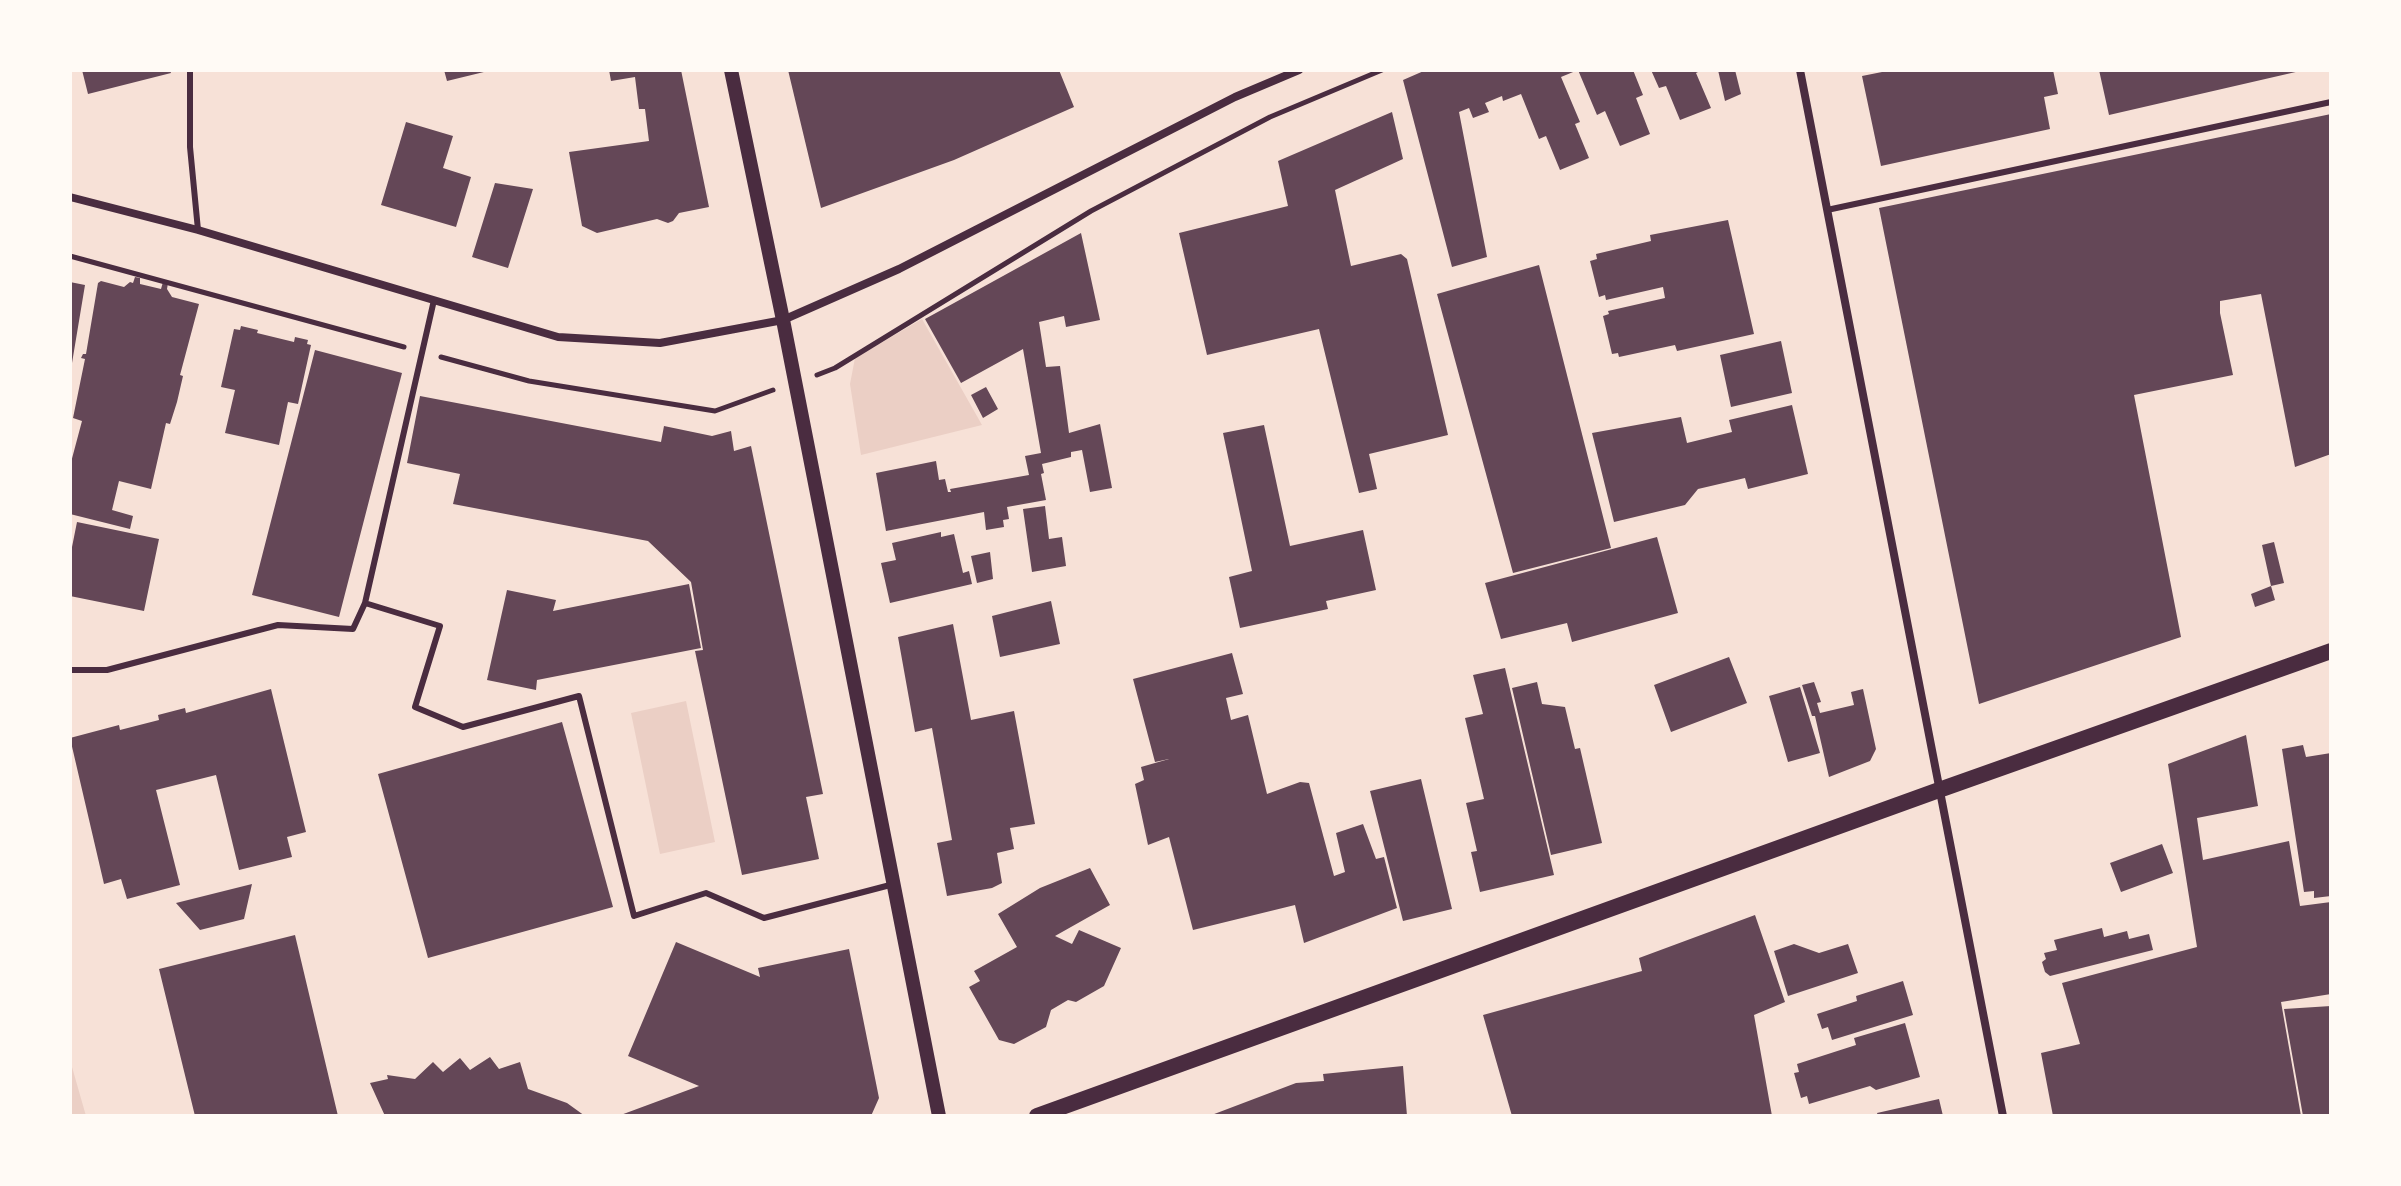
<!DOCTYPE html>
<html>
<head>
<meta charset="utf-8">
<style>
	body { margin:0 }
	#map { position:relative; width:2401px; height:1186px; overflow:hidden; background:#f7e1d7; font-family:"Space Grotesk",sans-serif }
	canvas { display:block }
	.frame { position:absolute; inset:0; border:72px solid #fffaf5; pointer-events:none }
</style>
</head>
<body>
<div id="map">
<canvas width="2401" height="1186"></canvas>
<div class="frame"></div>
</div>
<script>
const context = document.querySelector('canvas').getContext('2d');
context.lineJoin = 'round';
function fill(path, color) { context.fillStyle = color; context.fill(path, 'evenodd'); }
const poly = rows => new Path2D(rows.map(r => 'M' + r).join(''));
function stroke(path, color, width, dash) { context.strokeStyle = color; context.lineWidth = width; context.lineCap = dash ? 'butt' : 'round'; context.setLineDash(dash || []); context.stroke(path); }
fill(poly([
	[922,319,982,425,861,455,850,384,855,358],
	[686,701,715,842,660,854,631,713],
	[70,1060,86,1116,70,1116]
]), '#ebcfc5');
fill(poly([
	[82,70,170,70,171,73,88,94],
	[444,70,488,70,488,71,447,81],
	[609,70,681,70,709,207,679,213,673,221,668,223,657,219,597,233,582,226,569,152,649,141,645,109,639,109,635,77,611,81],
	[788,70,1059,70,1074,107,954,160,821,208],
	[1426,70,1633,70,1643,95,1636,98,1650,134,1620,146,1605,111,1597,115,1578,70,1561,77,1580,122,1575,124,1589,158,1560,170,1546,136,1539,139,1521,94,1503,101,1502,96,1485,103,1489,112,1473,118,1469,108,1459,112,1487,257,1452,267,1403,80],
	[1651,70,1702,70,1696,73,1711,108,1680,120,1666,86,1659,88],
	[1718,70,1735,70,1741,94,1725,101],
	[1892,70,2053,70,2058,94,2044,97,2050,129,1881,166,1862,76],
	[2099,70,2300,70,2300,71,2109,115],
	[1392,112,1403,159,1335,190,1351,266,1401,254,1407,259,1448,435,1369,454,1377,489,1359,493,1319,329,1207,355,1179,233,1288,206,1278,161],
	[2331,114,2331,454,2295,467,2261,294,2220,301,2220,313,2233,375,2134,395,2181,637,1979,704,1879,208],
	[406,122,453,136,443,168,471,177,456,227,381,205],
	[495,183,533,189,508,268,472,257],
	[1728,220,1754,334,1677,351,1675,345,1619,357,1618,353,1612,354,1603,316,1609,314,1608,311,1665,298,1663,287,1606,300,1605,295,1599,297,1590,261,1597,259,1596,254,1651,241,1650,235],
	[1081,233,1100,320,1066,327,1064,316,1039,322,1046,367,1060,366,1069,433,1100,424,1112,488,1090,492,1082,450,1071,452,1071,457,1042,464,1044,473,1041,474,1046,500,1007,507,1009,519,1003,520,1004,527,986,530,984,512,886,531,876,473,936,461,939,480,945,479,948,492,951,492,950,489,1029,475,1025,456,1041,453,1023,349,961,383,925,319],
	[1539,265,1611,548,1513,573,1437,294],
	[135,277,140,278,140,284,161,289,163,282,168,283,167,289,172,297,199,304,180,375,183,376,177,402,170,424,166,423,151,489,119,481,112,510,133,516,130,529,70,514,70,466,82,421,73,418,85,359,81,358,83,354,86,354,98,283,101,281,124,287,130,282,133,283],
	[70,282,85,285,72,363,70,363],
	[241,326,258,330,257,333,294,342,295,337,308,340,307,344,311,345,298,404,288,402,279,445,225,433,235,390,221,387,234,329,240,330],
	[1781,341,1792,393,1731,407,1720,355],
	[315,350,402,373,339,617,252,595],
	[986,387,998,409,983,418,971,395],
	[420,396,661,442,664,426,712,436,731,431,734,451,751,446,823,794,806,797,819,859,742,875,695,651,703,650,691,582,648,541,453,504,460,474,407,463],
	[1792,405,1808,474,1748,489,1745,478,1698,489,1685,505,1614,522,1592,433,1681,417,1687,443,1732,432,1729,420],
	[1264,425,1290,546,1363,530,1376,590,1326,601,1328,609,1240,628,1229,577,1252,571,1223,433],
	[1045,506,1049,539,1062,537,1066,566,1032,572,1023,509],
	[77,522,159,539,144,611,70,596,70,557],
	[941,532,941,537,954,534,963,573,969,571,972,584,890,603,881,563,896,560,892,543],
	[1657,537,1678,613,1572,642,1567,623,1501,639,1485,583],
	[2274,542,2284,583,2271,586,2262,545],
	[990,552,993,579,977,583,971,556],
	[689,584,701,648,537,680,536,690,487,680,507,590,556,600,553,611],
	[2271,586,2275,600,2255,607,2251,594],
	[1051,601,1060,644,1000,657,992,616],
	[953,624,971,720,1014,711,1035,824,1010,828,1014,849,997,853,1002,883,992,888,947,896,937,843,952,840,932,728,915,732,898,637],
	[1232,653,1243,694,1226,698,1231,720,1248,715,1267,794,1300,782,1309,783,1334,876,1345,872,1336,833,1363,824,1376,859,1384,857,1397,908,1304,943,1295,905,1193,930,1169,837,1148,845,1135,784,1144,780,1141,767,1169,759,1155,762,1133,679],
	[1729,657,1747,703,1671,732,1654,685],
	[1505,668,1554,875,1480,892,1471,852,1477,851,1466,803,1484,799,1465,718,1483,714,1473,675],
	[1537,682,1542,704,1565,707,1575,749,1580,748,1602,843,1551,855,1512,688],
	[1814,682,1821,702,1817,703,1820,713,1854,705,1851,692,1863,689,1876,749,1870,761,1829,777,1815,716,1812,716,1802,685],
	[1800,687,1820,753,1788,762,1769,696],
	[271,689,306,832,287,837,292,857,239,870,216,775,156,790,180,885,127,899,121,879,104,884,70,738,119,725,120,730,159,720,158,715,185,708,186,713],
	[562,722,613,907,428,958,378,774],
	[2246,735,2258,806,2197,818,2203,860,2289,841,2300,906,2331,902,2331,994,2281,1002,2301,1116,2053,1116,2041,1053,2080,1044,2062,983,2197,947,2168,764],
	[2303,745,2306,757,2331,753,2331,896,2314,898,2314,891,2304,892,2282,749],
	[1421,779,1452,909,1403,921,1370,791],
	[2162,844,2173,873,2121,892,2110,863],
	[1090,868,1110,905,1055,936,1072,944,1079,930,1121,948,1104,986,1076,1002,1068,1000,1051,1010,1046,1027,1014,1044,999,1040,969,987,980,981,974,971,1017,947,998,914,1040,888],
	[252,884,244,919,200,930,176,903],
	[1755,915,1785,1002,1754,1015,1772,1116,1512,1116,1483,1015,1642,971,1639,958],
	[2102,928,2104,937,2127,931,2129,939,2149,934,2153,950,2050,976,2045,972,2042,962,2046,959,2044,953,2057,950,2054,940],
	[295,935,338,1116,195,1116,159,969],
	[676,942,760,977,758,968,849,949,879,1098,871,1116,618,1116,699,1086,628,1056],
	[1794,944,1819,953,1848,944,1858,973,1788,996,1774,951],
	[1903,981,1913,1015,1832,1040,1828,1027,1822,1029,1817,1014,1857,1001,1856,996],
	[2331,1006,2331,1116,2303,1116,2284,1009],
	[1905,1023,1920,1077,1876,1090,1870,1086,1809,1104,1807,1096,1801,1098,1794,1073,1799,1072,1797,1064,1856,1045,1854,1038],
	[490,1057,499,1069,520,1062,528,1089,567,1103,585,1116,385,1116,370,1083,388,1079,387,1075,415,1079,433,1062,443,1072,460,1058,470,1070],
	[1403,1066,1407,1116,1209,1116,1296,1083,1324,1081,1323,1074],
	[1939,1099,1943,1116,1878,1116,1877,1113]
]), '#644757');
stroke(poly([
	[70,256,404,347],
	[441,357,529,381,715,411,773,390],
	[817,375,835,368,1091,211,1270,117,1382,70]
]), '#4a2c40', 5);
stroke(poly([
	[190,70,190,147,198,230],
	[1827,210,2331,102],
	[434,300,365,603,440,626,415,707,463,727,579,696,634,916,706,893,764,918,894,884],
	[70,670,107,670,278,625,353,629,365,603]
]), '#4a2c40', 6);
stroke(poly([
	[1800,70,2003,1116],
	[70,197,198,230,558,337,660,343,783,320,899,269,1235,97,1299,70]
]), '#4a2c40', 8);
stroke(poly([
	[731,70,783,320,939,1116]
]), '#4a2c40', 14);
stroke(poly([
	[1037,1116,1939,790,2331,651]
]), '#4a2c40', 16);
</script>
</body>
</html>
